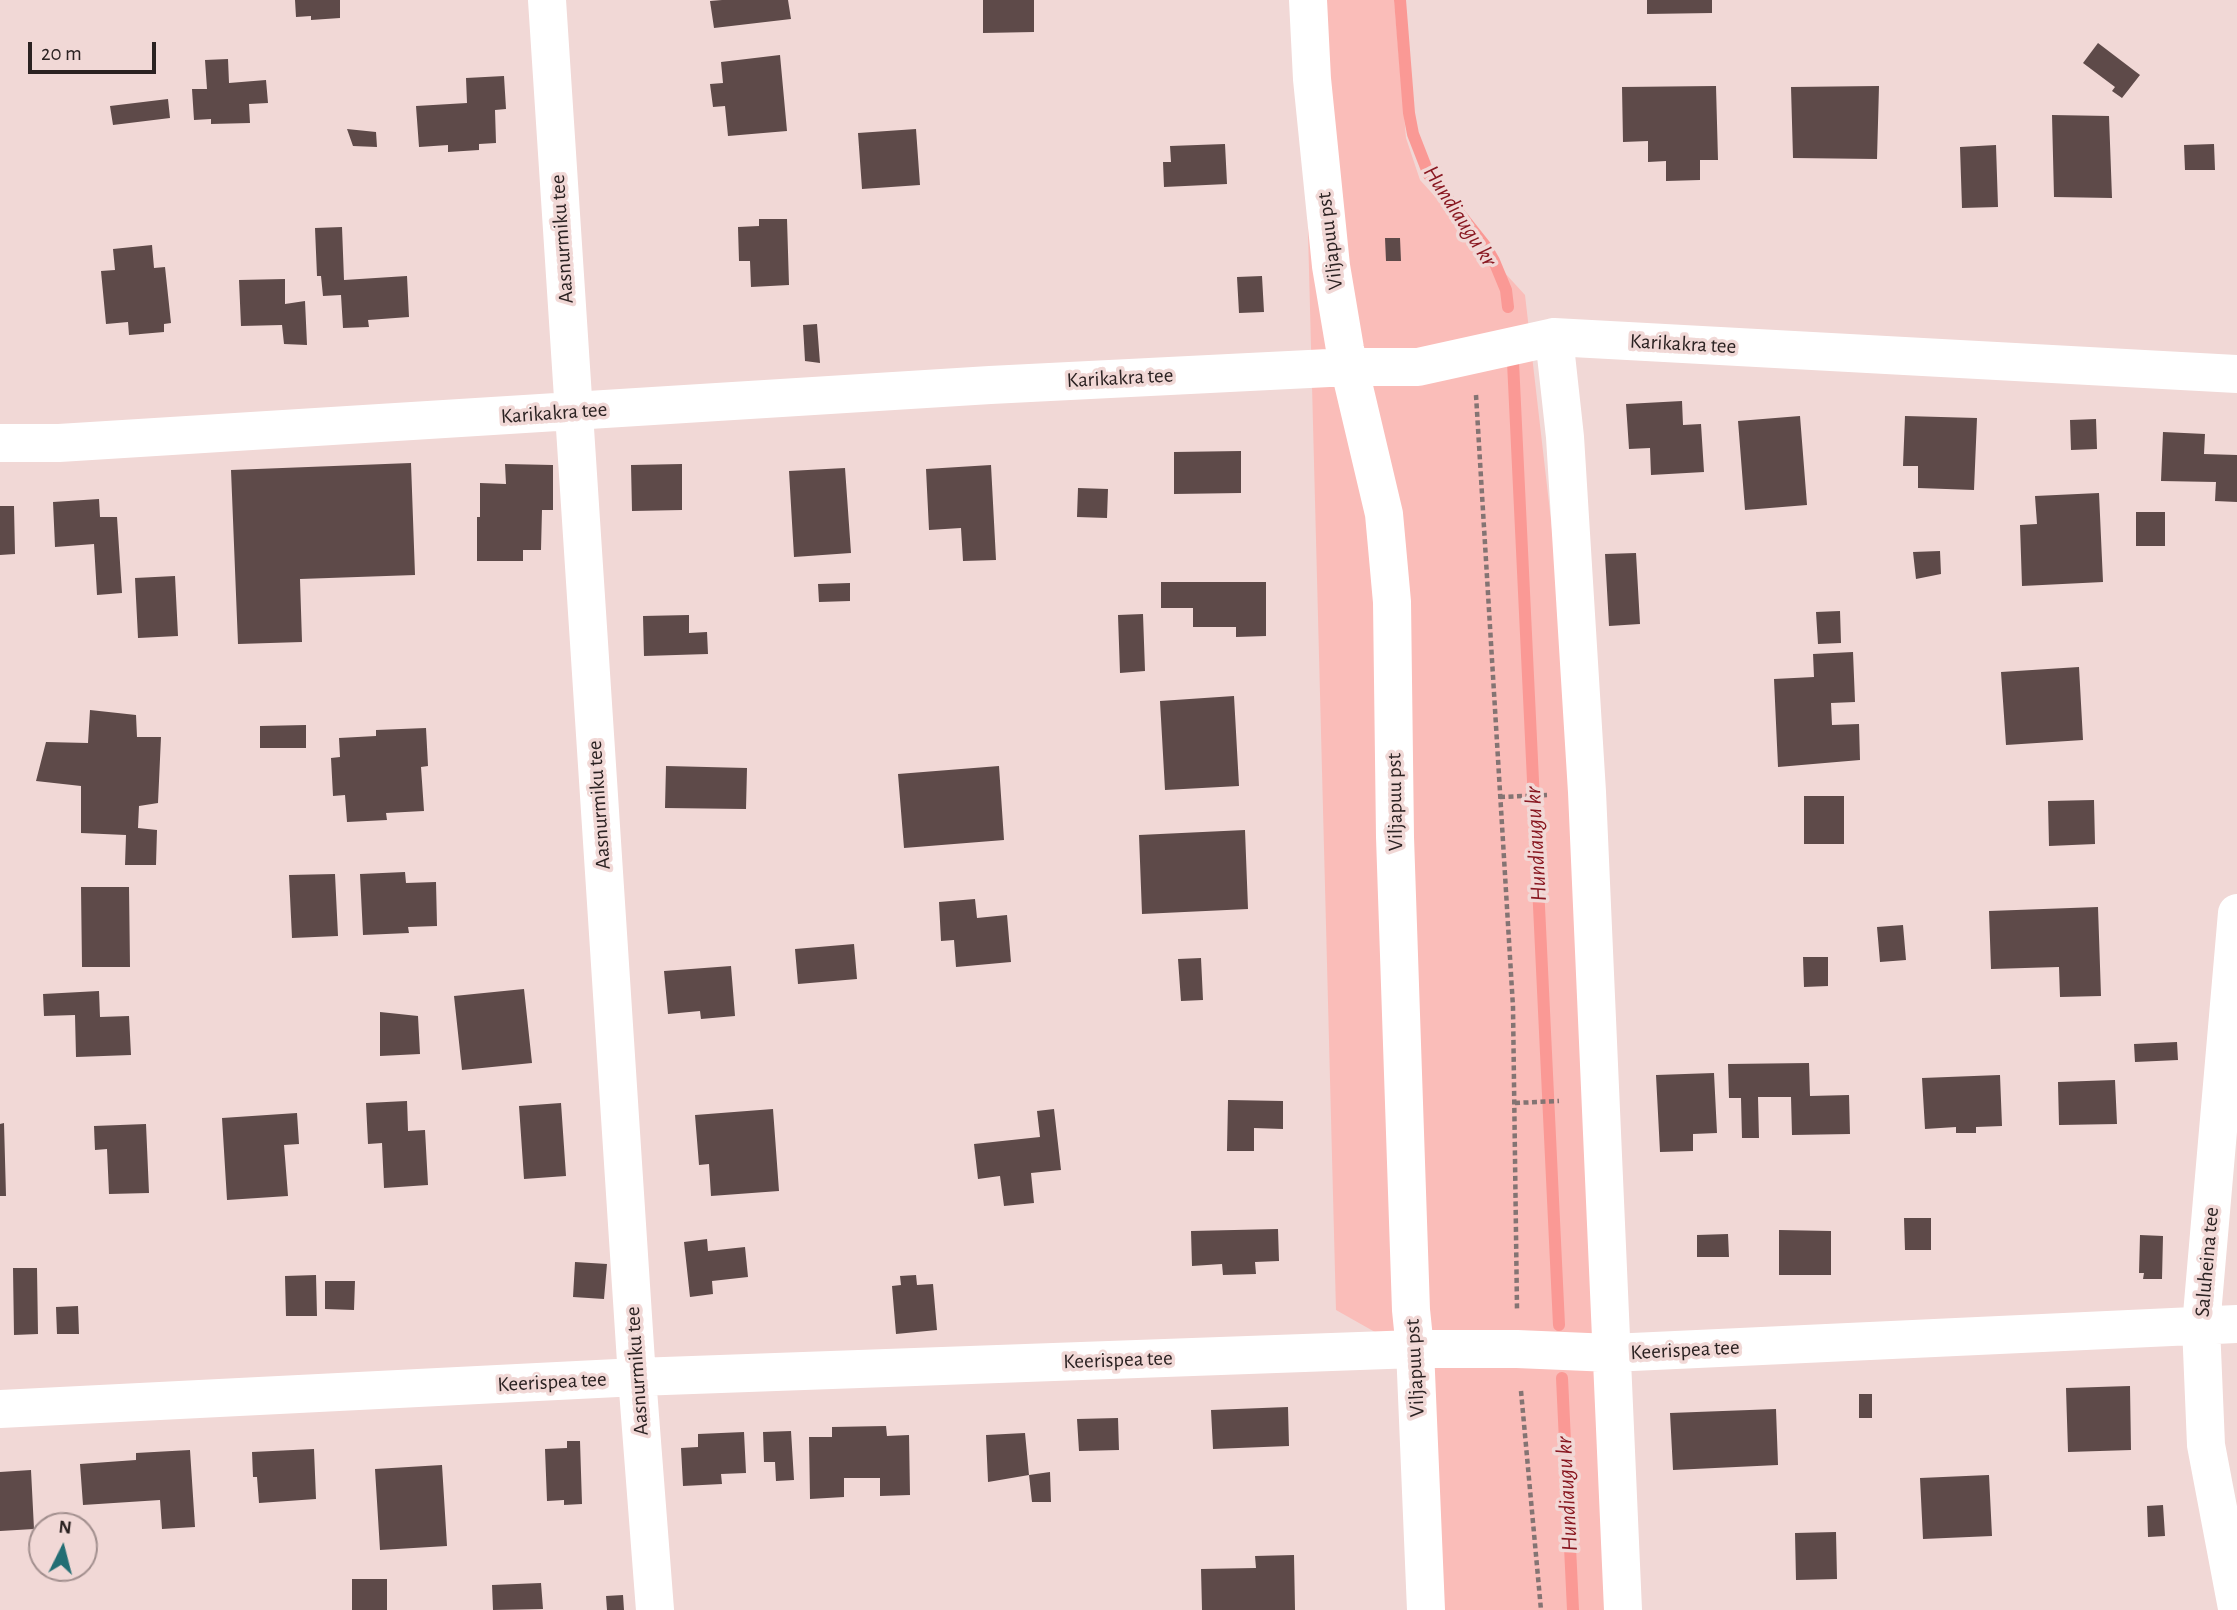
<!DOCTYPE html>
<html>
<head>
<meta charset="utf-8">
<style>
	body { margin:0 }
	#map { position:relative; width:2237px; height:1610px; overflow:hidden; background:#f1d8d6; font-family:"Alegreya Sans",sans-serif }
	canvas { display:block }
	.north { position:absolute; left:28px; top:1512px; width:70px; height:70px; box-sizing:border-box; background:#f1d8d6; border:2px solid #a28f8e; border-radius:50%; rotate:6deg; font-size:19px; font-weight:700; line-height:28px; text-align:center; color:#2b2222 }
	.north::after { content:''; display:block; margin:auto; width:24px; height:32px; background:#236e74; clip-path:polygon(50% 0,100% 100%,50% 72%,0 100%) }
	.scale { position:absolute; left:28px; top:42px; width:128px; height:32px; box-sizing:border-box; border:4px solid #2b2222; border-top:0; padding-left:9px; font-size:21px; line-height:24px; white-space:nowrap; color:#2b2222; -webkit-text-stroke:5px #f1d8d6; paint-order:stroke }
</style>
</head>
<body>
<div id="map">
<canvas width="2237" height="1610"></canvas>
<div class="north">N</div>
<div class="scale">20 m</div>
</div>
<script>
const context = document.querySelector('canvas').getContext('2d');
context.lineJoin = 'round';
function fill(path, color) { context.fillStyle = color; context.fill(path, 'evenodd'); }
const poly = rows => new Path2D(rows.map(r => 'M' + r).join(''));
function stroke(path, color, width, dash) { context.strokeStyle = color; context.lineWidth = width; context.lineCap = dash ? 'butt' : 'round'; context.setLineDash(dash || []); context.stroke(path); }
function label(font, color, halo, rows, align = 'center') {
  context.font = font + ' "Alegreya Sans",sans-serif'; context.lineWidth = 7; context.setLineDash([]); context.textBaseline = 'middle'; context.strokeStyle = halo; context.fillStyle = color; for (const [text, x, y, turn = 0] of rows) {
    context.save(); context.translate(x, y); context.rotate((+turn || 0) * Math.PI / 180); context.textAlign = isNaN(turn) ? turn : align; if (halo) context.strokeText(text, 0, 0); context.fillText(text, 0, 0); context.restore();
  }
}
fill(poly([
	[1302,0,1394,0,1406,138,1420,180,1525,295,1574,720,1610,1610,1433,1610,1428,1362,1336,1310]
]), '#fabdb9');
stroke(poly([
	[1400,0,1409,113,1413,134,1429,175,1486,247,1494,261,1506,290,1508,307],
	[1513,362,1559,1325],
	[1562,1378,1573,1610]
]), '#fa9995', 12);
fill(poly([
	[295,0,340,0,340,18,311,20,311,16,296,17],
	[722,0,788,0,791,19,714,28,710,1],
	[983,0,1034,0,1034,32,983,33],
	[1647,0,1712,0,1712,13,1647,14],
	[2098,43,2140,75,2122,98,2112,91,2115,87,2083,63],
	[780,55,787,131,728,136,725,106,713,107,710,84,723,83,721,62],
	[228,59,229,83,266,80,268,103,249,104,250,123,211,124,211,119,194,120,192,89,207,89,205,60],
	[504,76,506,109,495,110,496,143,479,144,479,150,448,152,448,145,419,147,416,106,467,103,466,78],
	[1716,86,1718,160,1700,160,1700,180,1666,181,1666,161,1648,162,1648,141,1623,142,1622,87],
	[1879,86,1877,159,1793,158,1791,87],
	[168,99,170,118,113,125,110,106],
	[2052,115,2109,116,2112,198,2054,197],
	[347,129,376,132,377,147,353,146],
	[916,129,920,185,862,189,858,133],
	[1225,144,1227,184,1164,187,1163,162,1171,162,1170,146],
	[2214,144,2215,170,2185,170,2184,145],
	[1996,145,1998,207,1962,208,1960,147],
	[759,219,787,219,789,285,751,287,750,261,739,261,738,227,759,226],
	[342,227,344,280,407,276,409,317,368,320,369,327,343,328,341,295,323,296,321,276,317,276,315,228],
	[1385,238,1400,238,1401,261,1386,261],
	[152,245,154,268,165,267,171,323,164,324,164,332,129,335,128,322,106,324,101,271,115,270,113,249],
	[1262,276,1264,312,1239,313,1237,277],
	[285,279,285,304,305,301,307,345,284,344,282,325,241,326,239,280],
	[817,324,820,363,805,361,803,325],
	[1682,401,1683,425,1701,424,1704,472,1651,475,1650,448,1629,449,1626,404],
	[1800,416,1807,505,1745,510,1738,421],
	[1905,416,1977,418,1974,490,1918,488,1918,466,1903,466],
	[2096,419,2097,449,2071,450,2070,420],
	[2163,432,2205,434,2204,454,2237,455,2237,502,2215,501,2216,482,2161,481],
	[1241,451,1241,493,1174,494,1174,452],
	[411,463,415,575,300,579,302,642,238,644,231,470],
	[505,464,553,465,553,510,542,510,541,550,523,550,523,561,477,561,477,517,480,517,480,483,506,484],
	[682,464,682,510,632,511,631,465],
	[991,465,996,560,963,561,961,528,929,530,926,469],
	[845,468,851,553,794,557,789,471],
	[1078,488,1108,489,1107,518,1077,517],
	[2099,493,2103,582,2022,586,2020,525,2037,524,2035,496],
	[99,499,100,517,117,517,122,593,97,595,94,544,55,547,53,502],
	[0,506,14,506,15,554,0,555],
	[2136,512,2165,512,2165,546,2136,546],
	[1940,551,1941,574,1916,579,1913,552],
	[1636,553,1640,624,1609,626,1605,554],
	[175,576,178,636,138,638,135,578],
	[1161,582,1266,582,1266,636,1236,637,1236,627,1193,627,1193,608,1161,608],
	[850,583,850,601,819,602,818,584],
	[1840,611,1841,643,1818,644,1816,612],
	[1143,614,1145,671,1120,673,1118,615],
	[689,615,689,633,707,632,708,654,644,656,643,616],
	[1853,652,1855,702,1831,703,1832,725,1859,724,1860,760,1778,767,1774,679,1814,677,1813,654],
	[2079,667,2083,740,2006,745,2001,672],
	[1234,696,1239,786,1165,790,1160,701],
	[90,710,136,715,137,737,161,737,158,803,139,806,138,828,157,830,156,865,125,865,126,835,81,833,81,786,36,781,46,742,88,743],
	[306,725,306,748,260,748,260,726],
	[426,728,428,766,421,767,424,811,386,813,387,820,347,822,345,795,333,796,331,758,340,757,339,738,376,736,376,730],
	[666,766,747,768,746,809,665,808],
	[999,766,1004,840,904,848,898,774],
	[1804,796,1844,796,1844,844,1804,844],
	[2094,800,2095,844,2049,846,2048,801],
	[1245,830,1248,909,1142,914,1139,835],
	[405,872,406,883,436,882,437,926,408,927,409,933,363,935,360,874],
	[335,874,338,936,292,938,289,875],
	[81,887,129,887,130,967,82,967],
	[975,899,977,918,1007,915,1011,962,956,967,954,940,941,941,939,902],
	[2098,907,2101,996,2060,997,2059,967,1991,969,1989,911],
	[1903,925,1906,960,1880,962,1877,927],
	[854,944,857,979,798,984,795,949],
	[1803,957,1828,957,1828,986,1804,987],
	[1201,958,1203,1000,1181,1001,1178,959],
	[731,966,735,1016,701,1019,700,1011,668,1014,664,971],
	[524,989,532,1063,462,1070,454,996],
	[99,991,100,1017,129,1016,131,1055,76,1057,75,1015,44,1016,43,994],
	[380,1012,418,1016,420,1054,380,1056],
	[2177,1042,2178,1060,2135,1062,2134,1044],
	[1809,1063,1810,1096,1849,1095,1850,1134,1792,1135,1791,1097,1758,1097,1759,1138,1742,1138,1741,1098,1729,1098,1728,1064],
	[1714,1073,1717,1133,1693,1134,1693,1151,1660,1152,1656,1075],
	[2000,1075,2002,1126,1976,1127,1976,1133,1956,1133,1956,1127,1925,1129,1922,1078],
	[2115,1080,2117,1124,2059,1125,2058,1082],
	[1228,1100,1283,1101,1283,1129,1254,1128,1254,1151,1227,1151],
	[407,1101,408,1131,425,1130,428,1185,384,1188,382,1143,368,1144,366,1103],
	[561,1103,566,1176,524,1179,519,1106],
	[773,1109,779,1191,711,1196,709,1164,699,1165,695,1115],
	[1054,1109,1061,1170,1031,1173,1034,1203,1004,1206,1000,1176,978,1179,974,1144,1040,1137,1037,1111],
	[297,1113,299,1144,284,1145,288,1196,227,1200,222,1118],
	[4,1123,6,1196,0,1196,0,1124],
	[146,1124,149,1193,109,1194,107,1149,95,1150,94,1126],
	[1904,1218,1931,1218,1931,1250,1905,1250],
	[1278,1229,1279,1261,1255,1262,1256,1274,1223,1275,1222,1264,1192,1266,1191,1231],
	[1779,1230,1831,1231,1831,1275,1779,1275],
	[1728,1234,1729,1257,1697,1257,1697,1235],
	[2140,1235,2163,1236,2162,1279,2143,1279,2144,1273,2139,1273],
	[707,1239,708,1251,745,1247,748,1277,712,1281,713,1294,690,1297,684,1242],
	[575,1262,607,1264,604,1299,573,1297],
	[13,1268,37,1268,38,1334,14,1335],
	[316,1275,317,1316,286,1316,285,1276],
	[916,1275,917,1285,933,1284,937,1330,896,1334,892,1286,901,1285,900,1276],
	[325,1281,355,1281,354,1310,325,1309],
	[78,1306,79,1334,57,1334,56,1307],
	[2130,1386,2131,1450,2068,1452,2066,1388],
	[1859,1394,1872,1394,1872,1418,1859,1418],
	[1288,1407,1289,1446,1213,1449,1211,1410],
	[1776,1409,1778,1465,1673,1470,1670,1413],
	[1118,1418,1119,1450,1079,1451,1077,1419],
	[886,1426,887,1436,909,1435,910,1495,880,1496,880,1478,844,1478,844,1497,810,1499,809,1437,832,1437,832,1427],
	[791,1431,794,1480,776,1481,775,1462,764,1462,763,1432],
	[744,1432,746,1473,721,1474,722,1484,683,1486,681,1448,698,1447,698,1434],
	[1025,1433,1029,1475,988,1482,986,1435],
	[567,1441,580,1441,582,1504,564,1505,564,1500,547,1501,545,1449,567,1448],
	[314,1449,316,1499,259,1503,257,1477,253,1477,252,1452],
	[190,1450,195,1527,162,1529,160,1500,83,1505,80,1464,136,1460,136,1453],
	[442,1465,447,1546,380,1550,375,1469],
	[31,1470,34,1529,0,1531,0,1472],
	[1050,1472,1051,1502,1032,1502,1029,1475],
	[1989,1475,1992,1536,1923,1539,1920,1478],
	[2163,1505,2165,1536,2148,1537,2147,1506],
	[1836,1532,1837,1579,1796,1580,1795,1533],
	[1294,1555,1295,1610,1202,1610,1201,1569,1256,1568,1255,1556],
	[352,1579,387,1579,387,1610,352,1610],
	[541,1583,543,1609,493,1610,492,1585],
	[623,1595,624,1610,607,1610,606,1596]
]), '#5e4a49');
stroke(poly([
	[1476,395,1513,1007,1517,1309],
	[1500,797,1547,795],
	[1515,1103,1559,1101],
	[1521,1391,1541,1610]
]), '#847473', 4.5, [5, 3.5]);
stroke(poly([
	[547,0,637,1377,655,1610],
	[1308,0,1312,79,1331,266,1345,349,1384,514,1392,602,1395,837,1411,1310,1415,1349,1426,1610],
	[1554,337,1565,437,1587,792,1623,1610],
	[0,443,59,443,990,385,1349,367,1418,367,1554,337,2237,374],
	[2237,913,2201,1326,2206,1445,2237,1608],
	[0,1409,637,1377,1415,1349,1517,1349,1611,1353,2237,1324]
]), '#fff', 38);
label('21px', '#2b2222', '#f1d8d6', [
	["Aasnurmiku tee",562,239,-94],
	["Viljapuu pst",1330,241,-97],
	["Karikakra tee",1683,344,3],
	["Karikakra tee",1120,378,-3],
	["Karikakra tee",554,413,-4],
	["Viljapuu pst",1395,802,-91],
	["Aasnurmiku tee",599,805,-94],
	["Saluheina tee",2207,1262,-85],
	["Keerispea tee",1685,1350,-3],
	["Keerispea tee",1118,1360,-2],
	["Viljapuu pst",1415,1368,-93],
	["Aasnurmiku tee",637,1371,-94],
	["Keerispea tee",552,1382,-3]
]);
label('italic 23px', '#891821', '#f1d8d6', [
	["Hundiaugu kr",1460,216,57],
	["Hundiaugu kr",1536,844,-93],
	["Hundiaugu kr",1567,1494,-93]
]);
</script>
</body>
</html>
